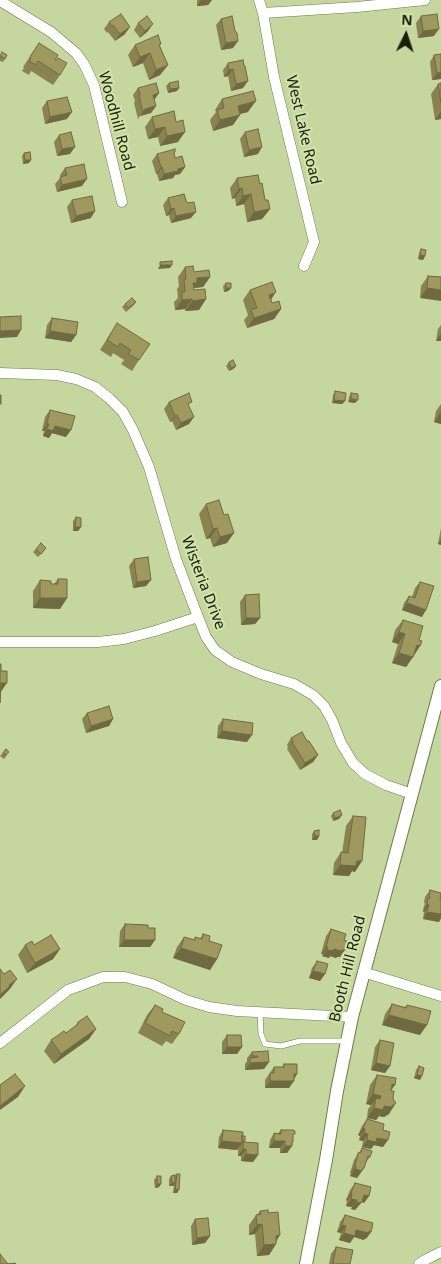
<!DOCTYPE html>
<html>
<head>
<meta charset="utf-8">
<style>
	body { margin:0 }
	#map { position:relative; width:441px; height:1264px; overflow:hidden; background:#c5d79f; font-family:"Noto Sans",sans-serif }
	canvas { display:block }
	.north { position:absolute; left:381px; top:10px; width:50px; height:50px; -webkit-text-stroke:4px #d2e4ab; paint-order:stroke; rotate:4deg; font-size:14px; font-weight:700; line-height:20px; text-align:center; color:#191f09 }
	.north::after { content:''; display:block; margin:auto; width:18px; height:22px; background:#191f09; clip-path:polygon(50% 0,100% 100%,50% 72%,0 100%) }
</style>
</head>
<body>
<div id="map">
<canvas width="441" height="1264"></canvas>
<div class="north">N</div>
</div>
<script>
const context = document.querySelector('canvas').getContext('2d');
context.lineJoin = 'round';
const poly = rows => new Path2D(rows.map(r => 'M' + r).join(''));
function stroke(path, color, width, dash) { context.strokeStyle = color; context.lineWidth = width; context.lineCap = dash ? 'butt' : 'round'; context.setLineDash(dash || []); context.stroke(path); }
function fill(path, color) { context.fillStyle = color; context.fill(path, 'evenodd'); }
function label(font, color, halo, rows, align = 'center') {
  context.font = font + ' "Noto Sans",sans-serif'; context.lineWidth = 4; context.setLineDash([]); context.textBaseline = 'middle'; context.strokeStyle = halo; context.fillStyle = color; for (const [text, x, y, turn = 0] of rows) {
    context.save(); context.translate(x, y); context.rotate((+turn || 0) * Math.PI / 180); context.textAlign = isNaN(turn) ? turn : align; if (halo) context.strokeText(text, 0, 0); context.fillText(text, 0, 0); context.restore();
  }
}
const service = poly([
	[260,1012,261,1034,265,1044,281,1046,300,1041,346,1041]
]);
const minor = poly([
	[259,0,263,13,274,77,314,242,304,266],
	[0,1,51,32,76,53,84,64,94,85,122,202],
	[263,13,357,7,425,0],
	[0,373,57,375,76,379,95,387,109,398,123,412,133,430,149,467,176,559,198,617,206,637,215,650,232,662,261,674,294,684,313,695,324,706,332,720,341,743,353,763,365,774,386,785,412,794],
	[0,642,98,642,124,639,155,631,198,617],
	[363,972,441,996],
	[0,1043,68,990,103,977,125,977,152,984,186,1000,209,1007,237,1011,352,1017],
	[419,1264,425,1260,441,1252]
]);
const tertiary = poly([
	[306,1264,326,1160,337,1091,352,1017,441,686]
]);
stroke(service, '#6c7c47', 6);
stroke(minor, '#6c7c47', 11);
stroke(tertiary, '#6c7c47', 14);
stroke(service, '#fff', 5);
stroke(minor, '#fff', 10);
stroke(tertiary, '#fff', 12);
fill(poly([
	[197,0,212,0,208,5,197,6],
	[421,16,434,36,418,38,416,23],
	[221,19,235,31,238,41,233,48,221,50,216,25],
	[109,22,125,34,115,41,108,32,107,33,104,29],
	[138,23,148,31,140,38,134,30],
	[39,43,55,60,60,75,53,85,31,71,29,75,22,71,24,68,23,67],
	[135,45,160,46,168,65,160,75,149,80,143,63,133,67,128,55],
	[441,54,441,79,432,80,430,62,434,55],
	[7,55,3,62,0,61,0,56],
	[243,60,243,88,231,91,228,76,224,77,223,70,228,63],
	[169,83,179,88,177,91,168,93,166,86],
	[441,83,441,119,435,120,431,94,438,84],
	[138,88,159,93,154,100,156,106,151,113,140,116,138,119,134,103,135,101,133,95],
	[222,99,248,112,240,114,233,125,213,131,210,120,216,112,215,110],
	[47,101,67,119,45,124,42,108],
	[174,111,178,142,160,146,158,137,148,139,145,127,152,117],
	[245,132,258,154,244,157,240,139],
	[59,135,70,154,57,156,54,142],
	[24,153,29,163,23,164,22,156],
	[157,154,174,154,175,158,185,167,180,174,175,175,173,178,159,181,157,174,156,174,152,161],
	[65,168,82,186,57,192,55,184,61,177,60,175],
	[237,178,260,184,265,200,270,209,262,219,247,222,244,204,236,206,235,198,232,199,230,188],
	[168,198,191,218,171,223,169,215,166,216,163,205],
	[72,200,91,218,71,223,67,207],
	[421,249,425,256,423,260,418,259,419,253],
	[185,267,194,272,210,277,203,287,194,288,194,290,206,299,199,310,185,311,185,309,175,310,174,302,178,298,177,289,179,286,178,277],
	[428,276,441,277,420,298,421,286],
	[226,283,231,288,228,291,224,292,223,286],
	[250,290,275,293,271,300,272,303,281,309,274,319,247,328,244,320,248,315,243,300],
	[136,302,133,306,126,312,122,307,125,304],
	[52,318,76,335,71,342,45,338,47,325],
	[117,323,139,360,132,371,121,364,124,360,113,353,111,357,100,350],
	[441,325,441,341,436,341,438,329],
	[229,362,236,366,233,369,229,371,226,366],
	[335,391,345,401,342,404,332,403,333,395],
	[351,393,355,403,348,402,349,397],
	[169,402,189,407,189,424,176,430,172,421,170,422,164,409],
	[441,404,441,424,434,422,436,411],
	[50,410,66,437,52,433,49,438,43,436,44,431,42,431,45,417],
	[206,504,227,543,213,547,210,538,206,539,199,514],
	[76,517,81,527,78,531,73,531,73,521],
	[441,528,441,545,438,544],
	[36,549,44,551,38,557,33,552],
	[134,559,151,580,146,586,133,588,129,566],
	[58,579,67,598,60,609,33,608,33,591,40,580,51,584,54,584],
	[420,582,422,617,402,610,404,603,409,596,412,597,415,588],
	[245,595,260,618,255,624,241,625,240,602],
	[403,620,419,640,420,646,406,667,392,663,398,644,392,642,395,630],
	[87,713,113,719,109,726,86,733,82,719],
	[223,719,247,742,217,738,218,726],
	[291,738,307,741,318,755,313,762,300,770,287,749,288,747,287,745],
	[6,749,7,755,4,759,0,756],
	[333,813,339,819,333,821,331,816],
	[353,816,355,872,352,871,349,876,333,875,334,863,341,852,342,853,346,826],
	[314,831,319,836,317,840,312,840,312,834],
	[430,890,441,900,441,918,439,922,423,919,424,912,423,911,424,906,425,904,424,902,425,897],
	[125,924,148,928,155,940,150,947,119,947,120,931],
	[331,929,340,957,337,957,336,958,330,956,329,958,322,956,323,954,321,954,326,936],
	[203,934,209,941,217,959,210,970,173,958,177,947,184,937,194,940,195,937,200,939],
	[25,945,60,949,53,959,27,973,18,955],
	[317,961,325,974,320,981,309,978,312,968],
	[392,1004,405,1007,407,1005,420,1035,382,1025,385,1014],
	[155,1005,179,1034,172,1044,166,1041,162,1046,138,1033,147,1015],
	[78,1022,96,1029,89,1039,54,1064,44,1051,51,1040,66,1033,75,1027],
	[227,1035,242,1047,237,1054,222,1054,222,1042],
	[380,1040,390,1066,385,1073,371,1070,375,1047],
	[252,1052,269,1062,264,1069,245,1070,245,1064,247,1061,247,1058],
	[284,1064,297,1074,289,1088,265,1088,265,1080,274,1067,282,1067],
	[419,1066,420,1080,414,1078,416,1070],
	[377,1075,391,1091,389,1114,384,1117,379,1116,376,1120,367,1118,368,1109,371,1105,366,1104,370,1085],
	[367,1119,383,1130,383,1147,374,1145,371,1149,362,1147,363,1141,359,1140,360,1136,358,1135,362,1126],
	[223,1130,242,1136,245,1141,244,1142,258,1155,253,1162,241,1161,241,1156,238,1156,238,1149,241,1145,237,1150,218,1148,219,1137],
	[281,1130,293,1136,292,1146,287,1153,280,1153,280,1148,269,1148,270,1140,274,1133,278,1133],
	[362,1148,370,1157,366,1162,364,1168,357,1178,350,1176,351,1173,350,1173,354,1160],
	[177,1174,177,1193,173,1193,174,1185,173,1186,169,1186,169,1179,171,1176,175,1176],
	[157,1176,159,1187,155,1188,154,1180],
	[355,1183,369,1196,364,1203,362,1202,355,1210,351,1209,352,1207,346,1206,347,1201,346,1200,350,1190],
	[260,1211,268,1213,280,1235,276,1241,276,1244,269,1255,257,1256,255,1234,249,1235,249,1225,256,1215,258,1214],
	[345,1215,371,1232,366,1239,365,1238,364,1240,354,1237,350,1243,339,1240,341,1233,337,1232,340,1222],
	[195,1219,210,1236,205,1243,192,1245,191,1226],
	[336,1247,350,1264,329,1264,331,1254]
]), '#898352');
fill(poly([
	[201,0,212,0,208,5,197,6],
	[153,24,148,31,140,38,145,31],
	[130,27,125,34,115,41,120,34],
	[439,29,434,36,418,38,423,31],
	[238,41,233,48,221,50,226,43],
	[150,53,143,63,133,67,140,57],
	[168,65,160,75,149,80,156,70],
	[233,69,228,76,224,77,229,70],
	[441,72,441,79,432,80,437,73],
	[248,81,243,88,231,91,236,84],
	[179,88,177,91,168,93,170,89],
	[159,93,154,100,153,95],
	[256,101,248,112,231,116,238,106],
	[156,106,151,113,140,116,145,109],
	[441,111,441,119,435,120],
	[72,112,67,119,45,124,50,117],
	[240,115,233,125,213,131,220,120],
	[165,127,158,137,148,139,155,129],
	[185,132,178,142,160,146,167,136],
	[75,147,70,154,57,156,62,149],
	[262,147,258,154,244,157,249,150],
	[25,160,31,160,29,163,23,164],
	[161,167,162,167,157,174,156,174],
	[185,167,180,174,175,175,173,178,159,181,164,174,178,169],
	[87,179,82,186,57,192,62,185],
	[242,188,235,198,232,199,239,189],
	[251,194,244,204,236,206,243,196],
	[174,208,169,215,166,216,171,209],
	[270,209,262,219,247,222,254,212],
	[95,211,91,218,71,223,76,216],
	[196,212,191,218,171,223,176,216],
	[420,255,425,256,423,260,418,259],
	[160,265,172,265,170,268,158,269],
	[210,277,203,287,193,288,186,293,197,278],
	[226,288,231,288,228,291,224,292],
	[427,288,441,290,441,301,420,298],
	[275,293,268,304,269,295],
	[192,299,185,309,175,310,182,300],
	[206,299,199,310,185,311,192,301],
	[281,309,274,319,247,328,254,318],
	[21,330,17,337,0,338,0,331],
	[50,331,76,335,71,342,45,338],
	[441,334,441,341,436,341],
	[236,366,233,369,229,371,231,368],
	[351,399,358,400,355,403,348,402],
	[334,400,345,401,342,404,332,403],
	[441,412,441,424,434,422],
	[177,415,172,421,170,422,175,416],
	[194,417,189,424,176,430,181,423],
	[47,424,49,424,44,431,42,431],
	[55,426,71,430,66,437,52,433,49,438,43,436,47,429],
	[75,527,81,527,78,531,73,531],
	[217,528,210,538,206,539,213,529],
	[234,533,227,543,213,547,220,537],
	[441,539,441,545,438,544],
	[151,580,146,586,133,588,137,582],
	[40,598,67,598,60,609,33,608],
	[407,603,426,610,422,617,402,610],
	[246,618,260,618,255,624,241,625],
	[399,632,405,634,398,644,392,642],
	[417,645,420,646,413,657],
	[399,653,413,657,406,667,392,663],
	[1,683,7,683,0,693],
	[113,719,109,726,86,733,91,726],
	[222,731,252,735,247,742,217,738],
	[318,755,313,762,300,770,305,763],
	[342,815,339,819,333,821,335,818],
	[315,836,319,836,317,840,312,840],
	[357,861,362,861,355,872,352,871,349,876,333,875,340,865],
	[427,904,429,905,424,912,423,911],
	[427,912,441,914,441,918,439,922,423,919],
	[124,940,155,940,150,947,119,947],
	[326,947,328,947,323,954,321,954],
	[181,948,217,959,210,970,173,958],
	[60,949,53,959,27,973,35,963],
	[334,949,345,950,340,957,337,957,336,958,330,956,329,958,322,956,327,950],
	[313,971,325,974,320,981,309,978],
	[17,979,10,989,0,999,0,995,9,985],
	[389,1015,427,1025,420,1035,382,1025],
	[96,1029,89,1039,54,1064,61,1054],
	[227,1047,242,1047,237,1054,222,1054],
	[269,1062,264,1069,245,1070,250,1063],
	[376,1063,390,1066,385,1073,371,1070],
	[294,1074,297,1074,293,1081,294,1081,289,1088,265,1088,270,1081],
	[417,1075,422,1076,420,1080,414,1078],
	[392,1084,395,1085,388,1095],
	[25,1086,18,1097,0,1110,0,1106],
	[373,1094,381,1096,374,1105,376,1098,371,1105,366,1104],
	[396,1103,389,1114,384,1117,379,1116,376,1120,367,1118,374,1108],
	[363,1128,365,1129,360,1136,358,1135],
	[364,1133,368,1134,363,1141,359,1140],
	[377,1138,388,1140,383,1147,374,1145,371,1149,362,1147,367,1140],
	[222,1141,245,1141,243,1144,243,1142,237,1150,218,1148],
	[274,1141,285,1141,280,1148,269,1148],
	[292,1142,293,1142,290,1146,292,1146,287,1153,280,1153,285,1146],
	[243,1149,246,1149,241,1156,238,1156],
	[246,1154,258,1155,253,1162,241,1161],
	[355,1166,356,1166,351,1173,350,1173],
	[363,1168,364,1168,357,1178,350,1176,355,1169],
	[172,1183,175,1183,173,1186,169,1186],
	[157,1184,161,1184,159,1187,155,1188],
	[175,1189,179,1190,177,1193,173,1193],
	[351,1193,352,1194,347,1201,346,1200],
	[364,1195,369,1196,364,1203,362,1202,355,1210,351,1209,356,1202],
	[351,1199,357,1200,352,1207,346,1206],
	[262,1224,255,1234,249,1235,257,1225],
	[342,1225,346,1226,341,1233,337,1232],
	[356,1230,371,1232,366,1239,365,1238,364,1240,354,1237,350,1243,339,1240,344,1233],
	[280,1235,274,1245,276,1244,269,1255,257,1256,264,1245,276,1236],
	[210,1236,205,1243,192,1245,197,1238]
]), '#6f6a42');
const building = poly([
	[121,14,130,27,120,34,113,25,112,26,109,22,121,14],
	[437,14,439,29,423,31,421,16,437,14],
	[147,16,153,24,145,31,138,23,147,16],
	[232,16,235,31,237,33,238,41,226,43,221,19,232,16],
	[158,35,161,44,159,45,168,65,156,70,150,53,140,57,135,45,158,35],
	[39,43,58,55,55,60,57,60,58,58,67,63,60,75,38,61,36,65,29,61,31,58,30,57,39,43],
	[2,52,7,55,5,59,0,56,2,52],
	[441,54,441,72,437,73,434,55,441,54],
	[243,60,244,66,245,66,248,81,236,84,233,69,229,70,228,63,243,60],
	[178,81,179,88,170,89,169,83,178,81],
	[156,83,159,93,153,95,156,106,145,109,143,112,139,96,140,94,138,88,156,83],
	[441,83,441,103,438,84,441,83],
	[253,91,256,101,238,106,240,115,220,120,217,110,224,108,222,99,253,91],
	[67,97,72,112,50,117,47,101,67,97],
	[174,111,176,122,183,120,185,132,167,136,165,127,155,129,152,117,174,111],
	[258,129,262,147,249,150,245,132,258,129],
	[71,132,75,147,62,149,59,135,71,132],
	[175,149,175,152,174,152,175,158,182,156,185,167,178,169,178,171,164,174,162,167,161,167,157,154,175,149],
	[30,152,31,160,25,160,24,153,30,152],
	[84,164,87,179,62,185,60,177,67,175,65,168,84,164],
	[258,175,260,184,262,183,265,200,268,200,270,209,254,212,251,194,243,196,242,188,239,189,237,178,258,175],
	[184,194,187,203,194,202,196,212,176,216,174,208,171,209,168,198,184,194],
	[92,196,95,211,76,216,72,200,92,196],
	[421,249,426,250,425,256,420,255,421,249],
	[172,261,172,265,160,265,160,262,172,261],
	[193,266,194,272,209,270,210,277,197,278,197,283,193,283,194,290,205,289,206,299,192,301,192,299,182,300,182,292,185,292,184,279,186,279,185,267,193,266],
	[428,276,441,277,441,290,427,288,428,276],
	[272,282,276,292,275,293,269,295,272,303,279,301,281,309,254,318,251,310,257,308,250,290,272,282],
	[226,283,231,283,231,288,226,288,226,283],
	[132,298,136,302,128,308,125,304,132,298],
	[21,316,21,330,0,331,0,317,21,316],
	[52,318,78,322,76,335,50,331,52,318],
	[117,323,150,344,139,360,128,354,131,350,120,343,118,347,107,340,117,323],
	[233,360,236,366,231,368,229,362,233,360],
	[335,391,346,393,345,401,334,400,335,391],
	[189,393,192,402,188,404,194,417,181,423,177,415,175,416,169,402,189,393],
	[351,393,358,394,358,400,351,399,351,393],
	[0,395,1,395,1,404,0,404,0,395],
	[50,410,75,416,71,430,55,426,53,431,47,429,49,424,47,424,50,410],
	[219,500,224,515,228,514,234,533,220,537,217,528,213,529,206,504,219,500],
	[76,517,81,518,81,527,75,527,76,517],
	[41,543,46,548,41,554,36,549,41,543],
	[148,557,151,580,137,582,134,559,148,557],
	[58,579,67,579,67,598,40,598,40,580,51,581,51,584,58,584,58,579],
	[420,582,434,586,426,610,407,603,409,596,415,598,420,582],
	[259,594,260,618,246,618,245,595,259,594],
	[403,620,423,626,419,640,422,641,420,646,417,645,413,657,399,653,405,634,399,632,403,620],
	[0,664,1,664,1,671,7,671,7,683,1,683,0,703,0,664],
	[109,706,113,719,91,726,87,713,109,706],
	[223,719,253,723,252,735,222,731,223,719],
	[302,732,307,741,309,741,318,755,305,763,292,742,293,741,291,738,302,732],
	[6,749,9,752,6,755,3,753,6,749],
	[340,810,342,815,335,818,333,813,340,810],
	[353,816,366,817,362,861,357,861,356,866,340,865,341,852,348,853,353,816],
	[319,830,319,836,315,836,314,831,319,830],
	[430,890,441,893,440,900,441,900,441,914,427,912,429,905,427,904,428,899,430,898,429,895,430,890],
	[125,924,148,925,148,928,155,928,155,940,124,940,125,924],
	[331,929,346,934,344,940,347,941,345,950,342,950,341,951,334,949,333,951,327,950,328,947,326,947,331,929],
	[203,934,210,936,209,941,222,945,217,959,181,948,184,937,195,940,195,937,202,939,203,934],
	[51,935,60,949,35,963,25,945,32,941,34,945,51,935],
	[317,961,328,964,325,974,313,971,317,961],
	[0,969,4,974,10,970,17,979,9,985,10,986,0,995,0,969],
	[392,1004,406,1008,407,1005,431,1011,427,1025,389,1015,392,1004],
	[155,1005,163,1009,162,1012,185,1022,179,1034,172,1031,170,1036,145,1023,155,1005],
	[87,1016,96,1029,61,1054,51,1040,64,1031,66,1033,78,1024,78,1022,87,1016],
	[227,1035,241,1035,242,1047,227,1047,227,1035],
	[380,1040,394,1043,390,1066,376,1063,380,1040],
	[268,1051,269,1062,250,1063,250,1058,258,1057,258,1056,252,1056,252,1052,268,1051],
	[284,1064,297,1064,297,1074,294,1074,294,1081,270,1081,270,1073,274,1073,274,1067,284,1067,284,1064],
	[419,1066,424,1068,422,1076,417,1075,419,1066],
	[15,1074,25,1086,0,1106,0,1085,15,1074],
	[377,1075,396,1078,395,1085,392,1084,391,1091,394,1091,393,1099,396,1103,391,1107,384,1106,383,1110,374,1108,376,1098,380,1099,381,1096,373,1094,377,1075],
	[367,1119,384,1124,383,1130,390,1132,388,1140,377,1138,376,1142,367,1140,368,1134,364,1133,365,1129,363,1128,367,1119],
	[223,1130,243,1132,242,1143,222,1141,223,1130],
	[281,1130,293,1130,295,1131,295,1134,293,1134,293,1142,292,1142,292,1146,285,1146,285,1141,274,1141,274,1133,281,1134,281,1130],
	[242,1136,245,1136,245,1141,242,1141,242,1136],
	[243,1142,258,1143,258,1155,246,1154,246,1149,243,1149,243,1142],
	[362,1148,372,1151,370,1157,368,1156,364,1168,363,1168,362,1171,355,1169,356,1166,355,1166,358,1153,361,1152,362,1148],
	[177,1174,180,1174,179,1190,175,1189,177,1174],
	[175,1175,175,1183,172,1183,171,1176,175,1175],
	[157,1176,161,1176,161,1184,157,1184,157,1176],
	[355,1183,371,1187,369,1196,364,1195,362,1202,360,1203,356,1202,357,1200,351,1199,352,1194,351,1193,355,1183],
	[268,1210,268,1213,278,1212,280,1235,276,1236,276,1244,264,1245,262,1224,257,1225,256,1215,261,1214,260,1211,268,1210],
	[345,1215,373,1223,371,1232,369,1231,369,1233,356,1230,355,1236,344,1233,346,1226,342,1225,345,1215],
	[208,1218,210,1236,197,1238,195,1219,208,1218],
	[336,1247,353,1250,350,1264,333,1264,336,1247],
	[0,1254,8,1264,15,1263,16,1264,0,1264,0,1254]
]);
fill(building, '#9f985f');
stroke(building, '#6f6a42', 1);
label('15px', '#191f09', '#d2e4ab', [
	["Woodhill Road",116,121,75],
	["West Lake Road",303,130,77],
	["Wisteria Drive",203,583,69],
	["Booth Hill Road",348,969,-76]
]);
</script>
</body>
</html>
